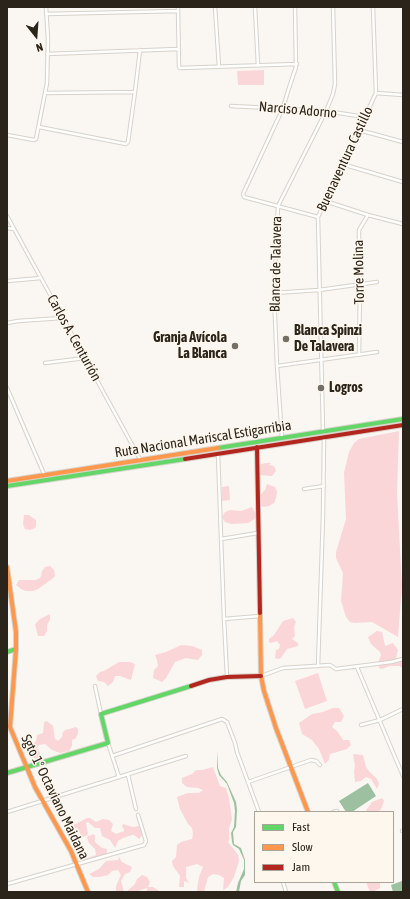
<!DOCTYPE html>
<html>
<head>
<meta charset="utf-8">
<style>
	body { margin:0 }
	#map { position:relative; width:410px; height:899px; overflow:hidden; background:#faf6f1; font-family:"Asap Condensed",sans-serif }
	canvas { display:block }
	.frame { position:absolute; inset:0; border:8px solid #2b241b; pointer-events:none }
	.legend { position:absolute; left:254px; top:811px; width:140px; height:72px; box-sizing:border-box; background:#fef7ed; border:1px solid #aaa399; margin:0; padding:5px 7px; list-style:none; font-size:12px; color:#2b241b }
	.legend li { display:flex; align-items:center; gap:8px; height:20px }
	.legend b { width:20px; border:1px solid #aaa399 }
	.north { position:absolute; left:16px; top:16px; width:40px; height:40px; -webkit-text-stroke:3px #fef7ed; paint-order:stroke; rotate:163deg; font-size:11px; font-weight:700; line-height:16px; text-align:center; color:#2b241b }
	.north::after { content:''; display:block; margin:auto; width:14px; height:18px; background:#2b241b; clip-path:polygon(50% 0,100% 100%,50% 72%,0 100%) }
</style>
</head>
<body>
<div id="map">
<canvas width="410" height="899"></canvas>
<div class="frame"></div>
<ul class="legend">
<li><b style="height:5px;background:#63d668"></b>Fast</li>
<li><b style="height:5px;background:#ff974d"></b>Slow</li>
<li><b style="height:5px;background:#b3261e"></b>Jam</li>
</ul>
<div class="north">N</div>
</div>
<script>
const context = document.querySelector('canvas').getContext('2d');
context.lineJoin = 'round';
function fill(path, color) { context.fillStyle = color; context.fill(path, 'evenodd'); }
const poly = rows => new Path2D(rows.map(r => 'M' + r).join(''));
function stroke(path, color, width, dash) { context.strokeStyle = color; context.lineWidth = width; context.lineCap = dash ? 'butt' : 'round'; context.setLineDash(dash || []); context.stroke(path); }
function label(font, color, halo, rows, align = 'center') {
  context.font = font + ' "Asap Condensed",sans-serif'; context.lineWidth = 3; context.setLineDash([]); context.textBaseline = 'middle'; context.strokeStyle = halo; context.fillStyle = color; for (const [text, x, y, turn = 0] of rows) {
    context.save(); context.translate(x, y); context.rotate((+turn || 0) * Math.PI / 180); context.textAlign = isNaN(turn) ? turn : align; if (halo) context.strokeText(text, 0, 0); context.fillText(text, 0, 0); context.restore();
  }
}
fill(poly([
	[264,70,264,85,238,85,237,71],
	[399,431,397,493,402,586,398,637,372,622,355,623,350,622,346,617,341,601,343,573,336,558,336,552,346,519,344,473,349,452,354,443,359,439],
	[265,463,271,463,269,465,274,466,276,471,272,476,260,475,258,470,259,465],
	[267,484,275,487,277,492,276,498,274,503,269,506,263,507,259,504,258,498,265,490],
	[229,486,230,500,222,501,222,487],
	[252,507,257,516,253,520,248,523,231,524,225,522,222,517,225,512,230,510,241,511],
	[24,515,29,515,36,520,36,526,35,528,30,530,25,529,23,524],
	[50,566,54,570,55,576,52,579,38,589,33,591,26,591,21,589,16,585,19,580,36,580,41,577,42,571,45,567],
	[50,614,50,620,47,625,47,631,44,636,38,636,35,625,36,623,40,619],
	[293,618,296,622,294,627,295,636,292,639,298,643,298,646,287,649,281,658,278,659,275,658,276,650,279,649,280,645,277,641,271,643,269,642,269,639,274,635,283,621],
	[377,631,382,632,385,646,393,643,398,650,396,658,403,660,403,668,399,666,390,666,382,669,379,668,378,663,381,655,380,652,371,644,368,637],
	[181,645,192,646,202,650,202,655,198,660,186,658,175,662,166,678,162,682,153,678,154,670,158,666,157,660,155,655,166,652],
	[119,662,130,662,135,664,131,680,120,676,115,676,113,682,108,686,104,682,98,681,96,676,100,672,104,671],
	[318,673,327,701,305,709,295,681],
	[333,708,339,708,344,716,341,722,335,722,332,727,337,731,343,740,349,740,351,745,347,749,330,754,329,760,325,764,319,749,312,740,302,734,299,723,312,714,323,712],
	[47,721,53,726,55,739,58,741,62,737,63,732,65,730,76,727,78,729,78,734,75,739,72,740,72,746,69,751,60,753,52,750,45,744,39,745,37,748,40,753,40,758,36,761,33,756,33,745,36,741,37,735,43,733,44,722],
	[353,754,363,755,366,767,369,771,377,779,379,784,377,789,371,779,366,777,361,781,355,782,354,771,355,766],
	[213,767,220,786,226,788,229,799,232,819,229,828,229,840,228,842,238,855,239,861,234,877,228,887,223,890,224,878,219,875,213,874,208,877,204,892,198,892,197,889,199,877,203,867,197,864,186,867,186,878,189,883,184,881,184,887,179,887,180,876,173,866,172,861,176,857,177,845,181,842,192,839,193,834,192,828,188,824,180,809,177,797,188,793,199,793,203,790,198,788,187,787,182,783,182,778,192,774,196,770,202,770],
	[382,798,384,801,383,804,381,809,378,812,365,812,372,802],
	[87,818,90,818,96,822,103,819,109,820,113,824,111,831,116,834,124,831,124,829,122,827,123,824,133,827,139,826,142,834,141,837,139,839,134,835,132,835,123,838,118,841,115,848,110,840,102,836,100,828,95,828,88,822,86,823,88,834,86,836,83,837,81,836,79,830,77,828,74,828,70,832,69,838,68,835,70,827],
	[94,834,95,836,95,842,102,848,107,849,107,852,106,854,95,859,84,862,79,859,79,853,81,853,85,857,88,858,96,855,95,849,89,843,87,838,88,836],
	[119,857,122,862,132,867,130,872,125,874,121,881,124,892,116,892,116,886,121,875,118,870,112,871,108,875,100,877,93,877,89,874,99,869,106,861,118,860],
	[142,875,147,877,150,882,148,887,153,887,161,892,147,892,147,888,135,892,126,892,135,884,137,879],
	[366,882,380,882,380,888,373,892,370,892]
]), '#fbd6d8');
fill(poly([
	[218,751,218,768,221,775,227,782,236,802,237,810,236,827,233,832,234,844,241,848,245,860,245,875,241,881,239,892,236,892,238,883,244,869,244,860,239,849,233,845,232,842,231,833,234,827,235,811,234,803,227,784,219,775,217,768],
	[368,783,376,796,352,812,346,812,339,801],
	[402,881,403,892,393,892,391,885]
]), '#9dc1a0');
const street = poly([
	[178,7,179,67,180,68,297,64],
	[215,7,219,67],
	[255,7,258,66],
	[295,7,296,67,288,91,283,108,243,194,244,197,318,217],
	[46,14,178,11],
	[47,54,178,49],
	[45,93,135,92],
	[376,93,403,95],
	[231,106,326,111,365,117],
	[39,127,126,144,128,142,135,92,140,50],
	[359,130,403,142],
	[7,135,34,140,36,139,47,83,48,39,46,7],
	[342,164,403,182],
	[325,201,368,215,403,224],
	[7,216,140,459],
	[7,228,14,229],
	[7,281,41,278],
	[274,293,319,290,377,282],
	[7,323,18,321,62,318],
	[359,355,360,285,359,236,359,230,368,215],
	[45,363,85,358],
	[277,366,377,352],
	[7,388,44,474],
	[323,431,318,217,376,93,373,7],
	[282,438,277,366,274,293,278,206,326,111,333,94,335,84,333,7],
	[218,454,224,619,227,677],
	[304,489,324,486],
	[221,539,258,533],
	[224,619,260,616],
	[318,666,323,516,324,438],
	[357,667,403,776],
	[261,676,283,668,330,665,336,669,391,662,403,659],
	[95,686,101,714],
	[361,725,380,720,403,709],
	[108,743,119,777],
	[112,756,222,719,227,722,235,743,237,752,259,812],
	[128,775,136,809],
	[248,782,311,760,316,761,320,765],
	[7,812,186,756],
	[333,812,337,811],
	[402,831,403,831],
	[283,882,286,892],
	[7,884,144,845,146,841,138,815]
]);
const fast = poly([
	[218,448,403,419],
	[7,486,185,459],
	[7,652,16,649],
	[7,773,108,743,101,714,191,686],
	[334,882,338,892]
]);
const slow = poly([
	[7,481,218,448],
	[7,567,16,632,16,649,10,727,35,787,71,851,88,892],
	[260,613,261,676,264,691,276,728,308,812]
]);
const jam = poly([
	[257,447,260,613],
	[185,459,403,425],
	[191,686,209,680,227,677,261,676]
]);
stroke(street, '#d7d2cb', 4.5);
stroke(fast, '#d7d2cb', 6);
stroke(slow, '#d7d2cb', 6);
stroke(jam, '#d7d2cb', 6);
stroke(street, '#fefefd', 2.5);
stroke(fast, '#63d668', 4);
stroke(slow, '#ff974d', 4);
stroke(jam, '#b3261e', 4);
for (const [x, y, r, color] of [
	[286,339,4,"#736e66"],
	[235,346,4,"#736e66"],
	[321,388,4,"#736e66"]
]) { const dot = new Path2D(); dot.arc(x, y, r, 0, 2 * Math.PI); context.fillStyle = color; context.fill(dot); stroke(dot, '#fef7ed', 1.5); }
label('14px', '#2b241b', '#fef7ed', [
	["Narciso Adorno",298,110,5],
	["Buenaventura Castillo",345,159,-65],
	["Blanca de Talavera",276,264,-89],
	["Torre Molina",359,272,-91],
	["Carlos A. Centurión",74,338,61],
	["Ruta Nacional Mariscal Estigarribia",203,439,-9],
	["Sgto 1° Octaviano Maidana",55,797,64]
]);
label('bold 14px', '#2b241b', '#fef7ed', [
	["Blanca Spinzi",294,331],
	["De Talavera",294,347],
	["Granja Avícola",227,338,"right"],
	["La Blanca",227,354,"right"],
	["Logros",329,388]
], 'left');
</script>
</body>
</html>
